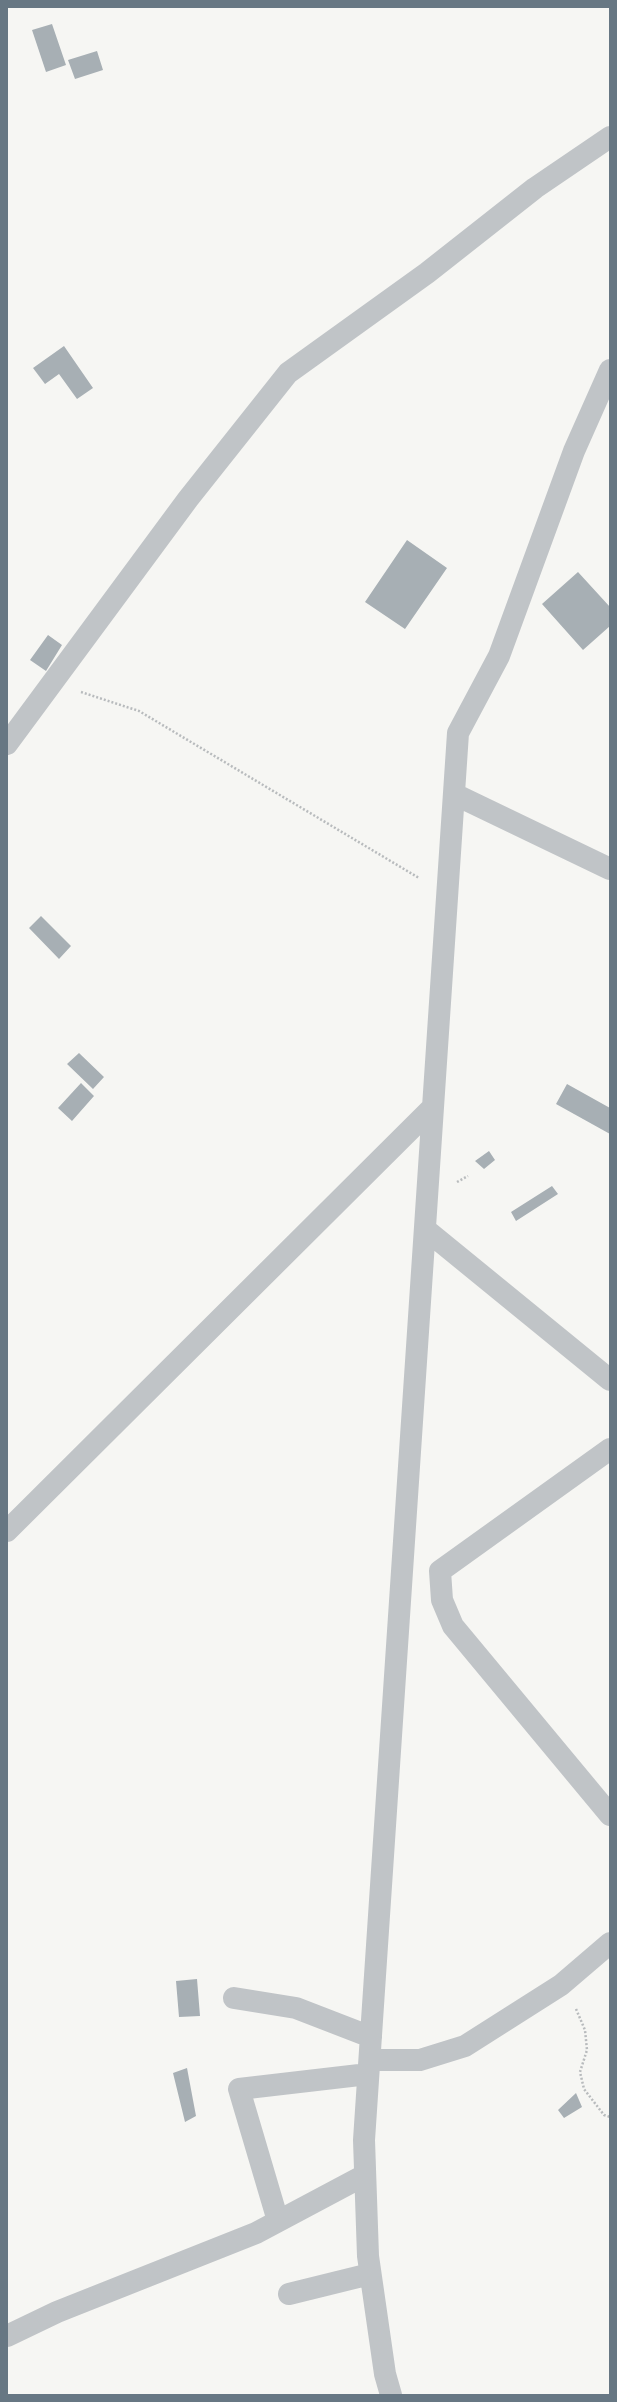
<!DOCTYPE html>
<html>
<head>
<meta charset="utf-8">
<style>
	body { margin:0 }
	#map { position:relative; width:617px; height:2402px; overflow:hidden; background:#f6f6f3; font-family:Overpass,sans-serif }
	canvas { display:block }
	.frame { position:absolute; inset:0; border:8px solid #677783; pointer-events:none }
</style>
</head>
<body>
<div id="map">
<canvas width="617" height="2402"></canvas>
<div class="frame"></div>
</div>
<script>
const context = document.querySelector('canvas').getContext('2d');
context.lineJoin = 'round';
function fill(path, color) { context.fillStyle = color; context.fill(path, 'evenodd'); }
const poly = rows => new Path2D(rows.map(r => 'M' + r).join(''));
function stroke(path, color, width, dash) { context.strokeStyle = color; context.lineWidth = width; context.lineCap = dash ? 'butt' : 'round'; context.setLineDash(dash || []); context.stroke(path); }
fill(poly([
	[52,24,66,65,46,72,32,30],
	[97,51,103,70,75,79,68,60],
	[64,346,93,388,77,399,59,374,45,384,33,368],
	[407,540,447,568,405,629,365,602],
	[578,572,610,607,610,626,583,650,542,604],
	[48,635,62,645,46,671,30,660],
	[41,916,71,946,59,959,29,928],
	[79,1053,104,1077,93,1089,67,1064],
	[81,1083,94,1096,72,1121,58,1108],
	[567,1084,610,1108,610,1134,556,1104],
	[489,1151,495,1160,484,1169,475,1161],
	[552,1186,558,1194,516,1221,511,1212],
	[197,1979,200,2016,179,2017,176,1981],
	[187,2068,196,2116,185,2122,173,2073],
	[576,2093,582,2107,564,2118,558,2110]
]), '#a7afb4');
stroke(poly([
	[81,692,139,711,419,878],
	[457,1182,468,1176],
	[576,2009,585,2030,587,2050,580,2072,584,2089,604,2115,610,2117]
]), '#b8bbbd', 2.5, [2, 2]);
stroke(poly([
	[7,744,188,499,288,373,427,273,535,188,610,137],
	[454,794,610,869],
	[425,1229,610,1380],
	[610,1449,440,1571,442,1600,453,1626,610,1815],
	[7,1531,433,1107],
	[234,1998,296,2008,371,2037],
	[370,2060,420,2060,465,2046,561,1985,610,1943],
	[278,2221,239,2089,368,2074],
	[289,2294,370,2274],
	[7,2336,57,2312,256,2233,365,2175],
	[391,2395,385,2374,368,2256,364,2140,458,733,499,656,574,451,610,370]
]), '#c0c4c7', 22);
</script>
</body>
</html>
